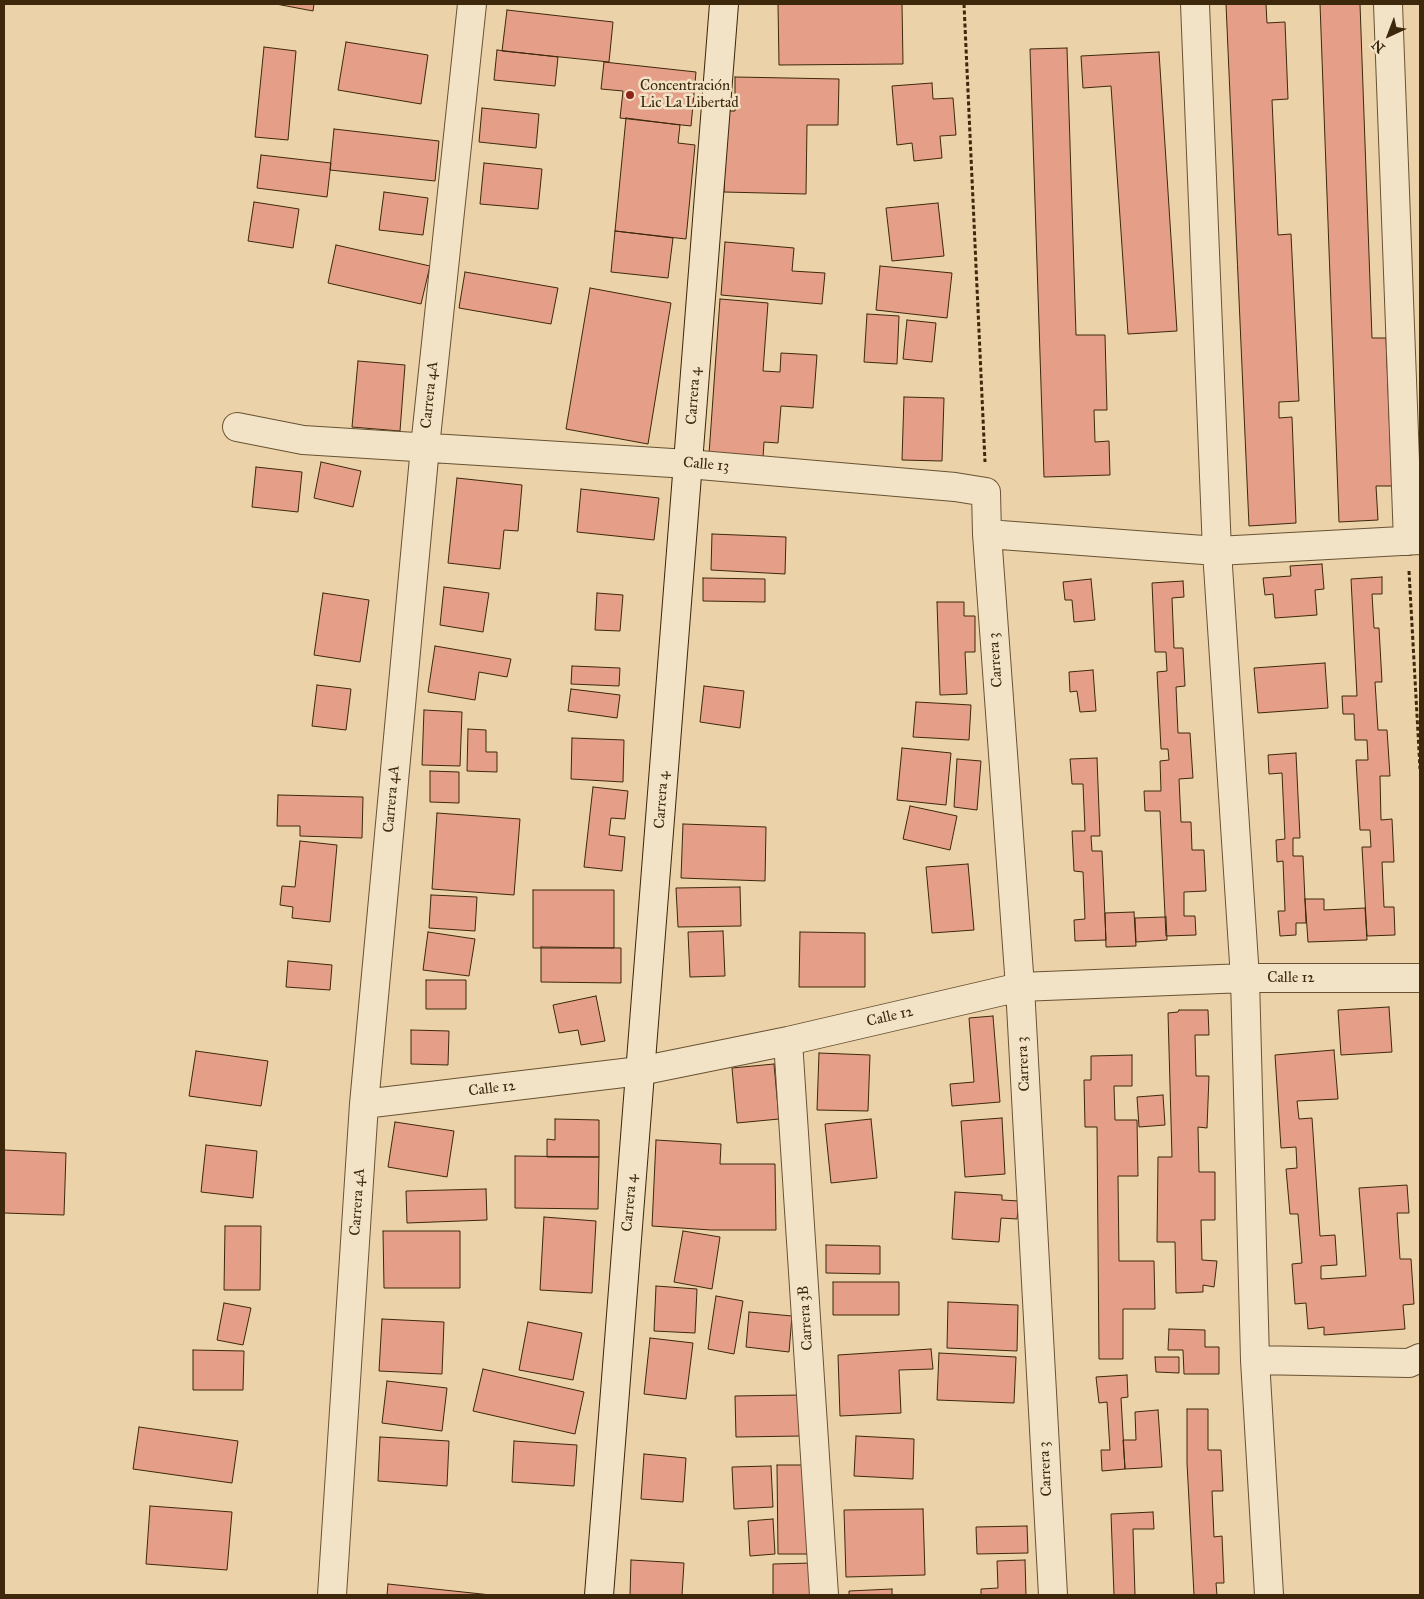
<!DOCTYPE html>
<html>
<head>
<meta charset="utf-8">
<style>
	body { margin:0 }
	#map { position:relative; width:1424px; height:1599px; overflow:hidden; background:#ebd2a8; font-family:"IM FELL Great Primer",serif }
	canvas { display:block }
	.frame { position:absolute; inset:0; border:5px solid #3d280b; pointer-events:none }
	.north { position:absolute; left:1364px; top:10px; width:50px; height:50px; -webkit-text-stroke:4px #f2e2c6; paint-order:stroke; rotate:223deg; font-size:14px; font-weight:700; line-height:20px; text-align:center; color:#3d280b }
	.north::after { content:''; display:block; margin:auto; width:18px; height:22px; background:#3d280b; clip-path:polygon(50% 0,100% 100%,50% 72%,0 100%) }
</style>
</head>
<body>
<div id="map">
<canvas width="1424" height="1599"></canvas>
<div class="frame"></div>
<div class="north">N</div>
</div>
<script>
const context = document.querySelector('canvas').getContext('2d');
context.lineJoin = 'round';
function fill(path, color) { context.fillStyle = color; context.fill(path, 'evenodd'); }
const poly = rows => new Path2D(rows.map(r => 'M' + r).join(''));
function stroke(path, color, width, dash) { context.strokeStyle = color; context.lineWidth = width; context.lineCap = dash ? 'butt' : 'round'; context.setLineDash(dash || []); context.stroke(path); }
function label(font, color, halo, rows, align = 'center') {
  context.font = font + ' "IM FELL Great Primer",serif'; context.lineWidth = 5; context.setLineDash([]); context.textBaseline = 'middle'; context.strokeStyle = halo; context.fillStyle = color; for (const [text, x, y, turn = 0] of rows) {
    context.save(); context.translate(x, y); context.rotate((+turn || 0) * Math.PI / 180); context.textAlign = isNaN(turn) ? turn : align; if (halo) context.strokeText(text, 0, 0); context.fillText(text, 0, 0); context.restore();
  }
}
const building = poly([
	[276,4,314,4,313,11,276,4],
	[778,4,902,4,903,64,779,65,778,4],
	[1226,4,1266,4,1267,23,1285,22,1288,99,1272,100,1278,235,1291,234,1299,401,1279,402,1279,418,1292,417,1296,523,1249,526,1226,4],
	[1320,4,1360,4,1372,338,1386,338,1392,486,1376,486,1378,520,1339,522,1320,4],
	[507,10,613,22,609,62,502,51,507,10],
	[346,42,428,55,421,104,338,90,346,42],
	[264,47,296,51,288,140,255,137,264,47],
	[1067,48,1076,335,1105,335,1107,410,1094,410,1095,442,1109,441,1110,475,1044,477,1030,49,1067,48],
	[497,50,558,57,555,86,494,80,497,50],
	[1159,52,1177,331,1128,334,1111,86,1083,88,1081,56,1159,52],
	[604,62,696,72,691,126,620,118,623,91,601,89,604,62],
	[735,77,839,79,838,125,807,125,806,194,724,192,726,111,735,111,735,77],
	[932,83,933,99,953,98,956,135,940,136,942,158,914,161,912,143,897,145,892,86,932,83],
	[482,108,539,114,536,148,479,142,482,108],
	[626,118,680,125,678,143,695,145,686,239,615,231,626,118],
	[334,129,439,141,435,181,330,170,334,129],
	[261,155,331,163,327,197,257,188,261,155],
	[484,163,542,169,538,209,480,204,484,163],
	[384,192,428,198,423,235,379,230,384,192],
	[254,202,299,209,293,248,248,241,254,202],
	[938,203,944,256,892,261,886,208,938,203],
	[615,231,673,238,668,278,611,272,615,231],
	[725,242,794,248,792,271,825,273,822,304,721,295,725,242],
	[336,245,430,266,421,304,328,283,336,245],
	[880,266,952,273,947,318,876,310,880,266],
	[465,272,558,288,551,324,459,308,465,272],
	[590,288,671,303,648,444,566,429,590,288],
	[720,299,768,303,763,371,780,372,781,353,817,355,813,408,781,406,778,443,764,442,763,458,709,454,720,299],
	[867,314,899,316,897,364,864,362,867,314],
	[907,320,936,323,932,362,903,359,907,320],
	[358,361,405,365,400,431,352,427,358,361],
	[904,397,944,398,942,461,902,460,904,397],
	[321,462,361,471,353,507,314,498,321,462],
	[256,467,302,472,298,512,252,507,256,467],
	[457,478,522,485,518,531,504,530,500,569,448,563,457,478],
	[581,489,659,498,654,540,577,532,581,489],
	[712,534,786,537,785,574,711,570,712,534],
	[1322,564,1324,589,1315,590,1317,615,1275,618,1273,594,1265,595,1263,578,1291,576,1290,566,1322,564],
	[1382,577,1382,594,1372,594,1374,628,1379,628,1382,682,1375,682,1378,730,1387,730,1390,776,1380,776,1381,820,1392,819,1394,862,1382,862,1384,907,1394,907,1395,935,1367,936,1362,847,1371,847,1370,830,1360,830,1356,760,1368,760,1367,740,1355,740,1354,714,1343,714,1342,696,1357,696,1351,579,1382,577],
	[703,578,765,579,765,602,703,601,703,578],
	[1091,579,1095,620,1074,622,1072,600,1065,600,1063,582,1091,579],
	[1183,581,1184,597,1172,598,1174,648,1183,648,1185,686,1176,687,1178,733,1190,733,1193,778,1179,779,1181,822,1191,822,1192,850,1204,850,1206,891,1184,892,1184,916,1195,916,1196,935,1166,936,1160,811,1145,811,1144,791,1161,791,1160,761,1169,760,1168,749,1161,749,1157,672,1167,671,1166,652,1155,652,1152,583,1183,581],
	[444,587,489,593,483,632,440,625,444,587],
	[323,593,369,600,360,662,314,655,323,593],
	[597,593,623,595,620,631,595,630,597,593],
	[937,602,964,602,964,616,975,616,975,652,965,652,967,694,940,695,937,602],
	[435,646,511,659,507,677,479,672,475,700,428,692,435,646],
	[1325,663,1328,708,1258,713,1254,668,1325,663],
	[572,666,620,668,619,686,571,684,572,666],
	[1093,670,1096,711,1080,712,1077,691,1070,692,1069,672,1093,670],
	[317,685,351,689,346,730,312,726,317,685],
	[704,686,744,691,740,728,700,722,704,686],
	[571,689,620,695,617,718,568,711,571,689],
	[916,702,971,705,969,740,913,737,916,702],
	[424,710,462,712,460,766,422,765,424,710],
	[468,729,486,730,486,752,497,752,497,772,467,771,468,729],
	[572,738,624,740,623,782,571,779,572,738],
	[902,748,951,753,946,805,897,800,902,748],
	[1296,753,1300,838,1293,838,1293,856,1303,856,1306,923,1296,923,1296,935,1280,936,1278,911,1285,911,1283,861,1277,862,1276,840,1285,839,1282,773,1269,774,1268,755,1296,753],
	[1097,758,1100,836,1091,836,1092,851,1102,851,1106,940,1075,941,1074,920,1085,919,1083,872,1074,871,1072,831,1085,831,1083,784,1072,784,1070,759,1097,758],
	[957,759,981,761,977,810,954,807,957,759],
	[430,771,459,772,459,803,430,802,430,771],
	[593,787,628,791,625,819,611,818,609,835,625,837,622,871,584,867,593,787],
	[278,795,363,797,362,838,300,836,300,826,277,826,278,795],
	[910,806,957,816,950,850,903,839,910,806],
	[437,813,520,819,514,895,432,889,437,813],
	[683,824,766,827,765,881,681,878,683,824],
	[300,841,337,845,330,922,292,918,293,907,280,905,282,886,295,887,300,841],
	[968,864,974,930,932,933,926,867,968,864],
	[740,887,741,926,678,927,676,888,740,887],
	[533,890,614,890,614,948,533,948,533,890],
	[431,895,477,897,475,931,429,928,431,895],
	[1305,899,1324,899,1324,910,1365,908,1367,940,1308,942,1305,899],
	[1134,912,1136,946,1106,947,1105,913,1134,912],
	[1166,917,1167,940,1136,942,1135,918,1166,917],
	[723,931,725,976,690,977,688,932,723,931],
	[428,932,475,939,469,976,423,970,428,932],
	[800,932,865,933,865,987,799,987,800,932],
	[541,947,621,948,621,983,541,982,541,947],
	[288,961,332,965,330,990,286,987,288,961],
	[426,980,466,980,466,1009,426,1009,426,980],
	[596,996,605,1041,581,1045,578,1030,559,1033,553,1005,596,996],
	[1389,1007,1392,1052,1341,1055,1338,1010,1389,1007],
	[1179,1010,1208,1010,1209,1035,1195,1035,1196,1076,1209,1076,1207,1128,1198,1127,1199,1172,1215,1172,1215,1220,1201,1220,1202,1260,1217,1261,1214,1287,1203,1285,1203,1292,1176,1293,1175,1242,1157,1242,1158,1157,1172,1157,1168,1013,1178,1012,1179,1010],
	[993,1016,1000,1102,952,1106,950,1084,974,1082,969,1018,993,1016],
	[411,1030,449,1031,448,1065,411,1064,411,1030],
	[1334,1050,1338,1099,1297,1101,1299,1119,1312,1118,1320,1236,1335,1235,1337,1265,1321,1266,1321,1279,1366,1276,1359,1188,1407,1185,1409,1213,1397,1213,1400,1259,1411,1259,1414,1304,1403,1305,1405,1329,1324,1335,1324,1327,1308,1329,1306,1303,1295,1304,1292,1264,1302,1263,1298,1214,1290,1214,1286,1169,1297,1168,1296,1147,1281,1148,1275,1055,1334,1050],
	[196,1051,268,1061,261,1106,189,1096,196,1051],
	[819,1053,870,1055,868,1111,817,1110,819,1053],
	[1132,1055,1132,1086,1114,1086,1115,1120,1137,1120,1138,1176,1118,1176,1119,1261,1154,1261,1155,1309,1123,1309,1123,1359,1099,1359,1097,1127,1085,1127,1084,1080,1091,1080,1091,1056,1132,1055],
	[774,1064,779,1119,737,1123,732,1068,774,1064],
	[1163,1095,1165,1125,1139,1127,1137,1097,1163,1095],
	[1002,1118,1005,1174,965,1177,961,1121,1002,1118],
	[555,1119,599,1120,599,1157,547,1157,547,1139,555,1140,555,1119],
	[871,1119,877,1178,831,1183,825,1124,871,1119],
	[395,1122,454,1131,447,1177,388,1167,395,1122],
	[656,1140,721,1144,720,1164,775,1164,776,1230,711,1230,652,1226,656,1140],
	[206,1145,257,1151,253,1198,201,1192,206,1145],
	[4,1150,66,1153,64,1215,4,1213,4,1150],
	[515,1156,599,1157,598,1209,515,1208,515,1156],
	[486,1189,487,1220,407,1223,406,1191,486,1189],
	[955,1192,1002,1195,1002,1200,1019,1201,1017,1219,1001,1218,999,1242,952,1239,955,1192],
	[544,1217,596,1221,592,1293,540,1290,544,1217],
	[225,1226,261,1226,260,1290,224,1290,225,1226],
	[383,1231,460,1231,460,1288,384,1288,383,1231],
	[683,1231,720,1237,712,1289,674,1282,683,1231],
	[826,1245,880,1246,880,1274,826,1273,826,1245],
	[833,1282,899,1282,899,1315,833,1315,833,1282],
	[656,1286,697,1289,695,1333,654,1331,656,1286],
	[716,1296,743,1301,734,1354,708,1349,716,1296],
	[948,1302,1018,1305,1017,1351,947,1348,948,1302],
	[224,1303,251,1308,243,1345,217,1340,224,1303],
	[749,1312,792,1316,789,1352,746,1347,749,1312],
	[382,1319,444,1322,442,1374,379,1371,382,1319],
	[528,1322,582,1333,573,1380,519,1370,528,1322],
	[1169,1329,1205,1330,1205,1347,1219,1347,1219,1374,1184,1374,1183,1350,1168,1350,1169,1329],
	[650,1338,693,1343,686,1399,644,1394,650,1338],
	[931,1349,933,1369,899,1370,901,1413,840,1416,838,1355,931,1349],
	[193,1350,244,1351,243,1390,193,1390,193,1350],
	[939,1353,1016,1357,1014,1403,937,1400,939,1353],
	[1155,1357,1179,1357,1179,1373,1156,1372,1155,1357],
	[483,1369,584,1392,575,1434,473,1411,483,1369],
	[1127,1375,1128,1397,1121,1398,1125,1469,1102,1471,1101,1450,1110,1450,1107,1402,1099,1403,1096,1377,1127,1375],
	[387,1381,447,1388,442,1431,382,1423,387,1381],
	[802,1395,802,1436,736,1437,735,1396,802,1395],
	[1187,1409,1208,1409,1208,1450,1221,1450,1223,1491,1212,1491,1214,1537,1222,1536,1224,1583,1216,1583,1217,1595,1194,1595,1187,1463,1187,1409],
	[1158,1410,1162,1467,1125,1469,1123,1440,1136,1440,1135,1412,1158,1410],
	[139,1427,238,1441,232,1483,133,1469,139,1427],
	[856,1436,914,1439,913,1479,854,1476,856,1436],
	[380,1437,449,1441,447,1486,378,1481,380,1437],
	[514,1441,577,1445,574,1486,512,1482,514,1441],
	[644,1454,686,1458,683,1502,641,1499,644,1454],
	[777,1465,809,1465,809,1554,778,1554,777,1465],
	[771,1466,773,1507,734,1509,732,1467,771,1466],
	[150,1506,232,1512,227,1570,146,1564,150,1506],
	[923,1509,925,1575,846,1577,844,1510,923,1509],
	[1153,1512,1154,1529,1133,1529,1135,1595,1114,1595,1111,1514,1153,1512],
	[773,1519,775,1554,750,1556,748,1521,773,1519],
	[1027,1526,1028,1553,977,1554,976,1527,1027,1526],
	[631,1560,684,1563,682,1595,630,1595,631,1560],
	[1025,1560,1026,1595,981,1595,981,1589,998,1588,997,1561,1025,1560],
	[812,1563,813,1595,773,1595,773,1564,812,1563],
	[388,1584,491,1595,387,1595,388,1584],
	[892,1589,892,1595,849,1595,849,1591,892,1589]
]);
fill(building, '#e59e88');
stroke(building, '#3d280b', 1);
const street = poly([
	[1195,4,1217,551,1245,978,1255,1360,1269,1595],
	[1388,4,1408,541],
	[237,427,303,440,688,464,955,487,986,492,987,534,1020,987,1053,1595],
	[987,534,1217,551,1420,540],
	[788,1041,824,1595],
	[364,1104,640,1071,788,1041,1020,987,1245,978,1420,978],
	[1255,1360,1409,1363,1420,1358],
	[332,1595,364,1104,425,447,472,4]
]);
const secondary = poly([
	[599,1595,724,4]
]);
stroke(street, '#685232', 30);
stroke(secondary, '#3d280b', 30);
stroke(poly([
	[964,4,985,462],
	[1409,571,1420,769]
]), '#3d280b', 3, [4, 2.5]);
stroke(street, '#f2e2c6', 28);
stroke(secondary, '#f2e2c6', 28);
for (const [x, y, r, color] of [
	[630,95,5,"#8f2418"]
]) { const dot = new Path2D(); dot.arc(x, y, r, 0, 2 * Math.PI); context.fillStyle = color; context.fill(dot); stroke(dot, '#f2e2c6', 2); }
label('15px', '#3d280b', '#f2e2c6', [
	["Concentración",640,86],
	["Lic La Libertad",640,103]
], 'left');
label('15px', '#3d280b', '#f2e2c6', [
	["Carrera 4A",430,395,-84],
	["Carrera 4",694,396,-86],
	["Calle 13",706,465,5],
	["Carrera 3",996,660,-94],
	["Carrera 4A",392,799,-85],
	["Carrera 4",662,800,-86],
	["Calle 12",1291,978],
	["Calle 12",890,1017,-13],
	["Carrera 3",1024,1064,-93],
	["Calle 12",492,1089,-7],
	["Carrera 4A",358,1202,-86],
	["Carrera 4",630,1203,-85],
	["Carrera 3B",806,1318,-94],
	["Carrera 3",1046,1469,-93]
]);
</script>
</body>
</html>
